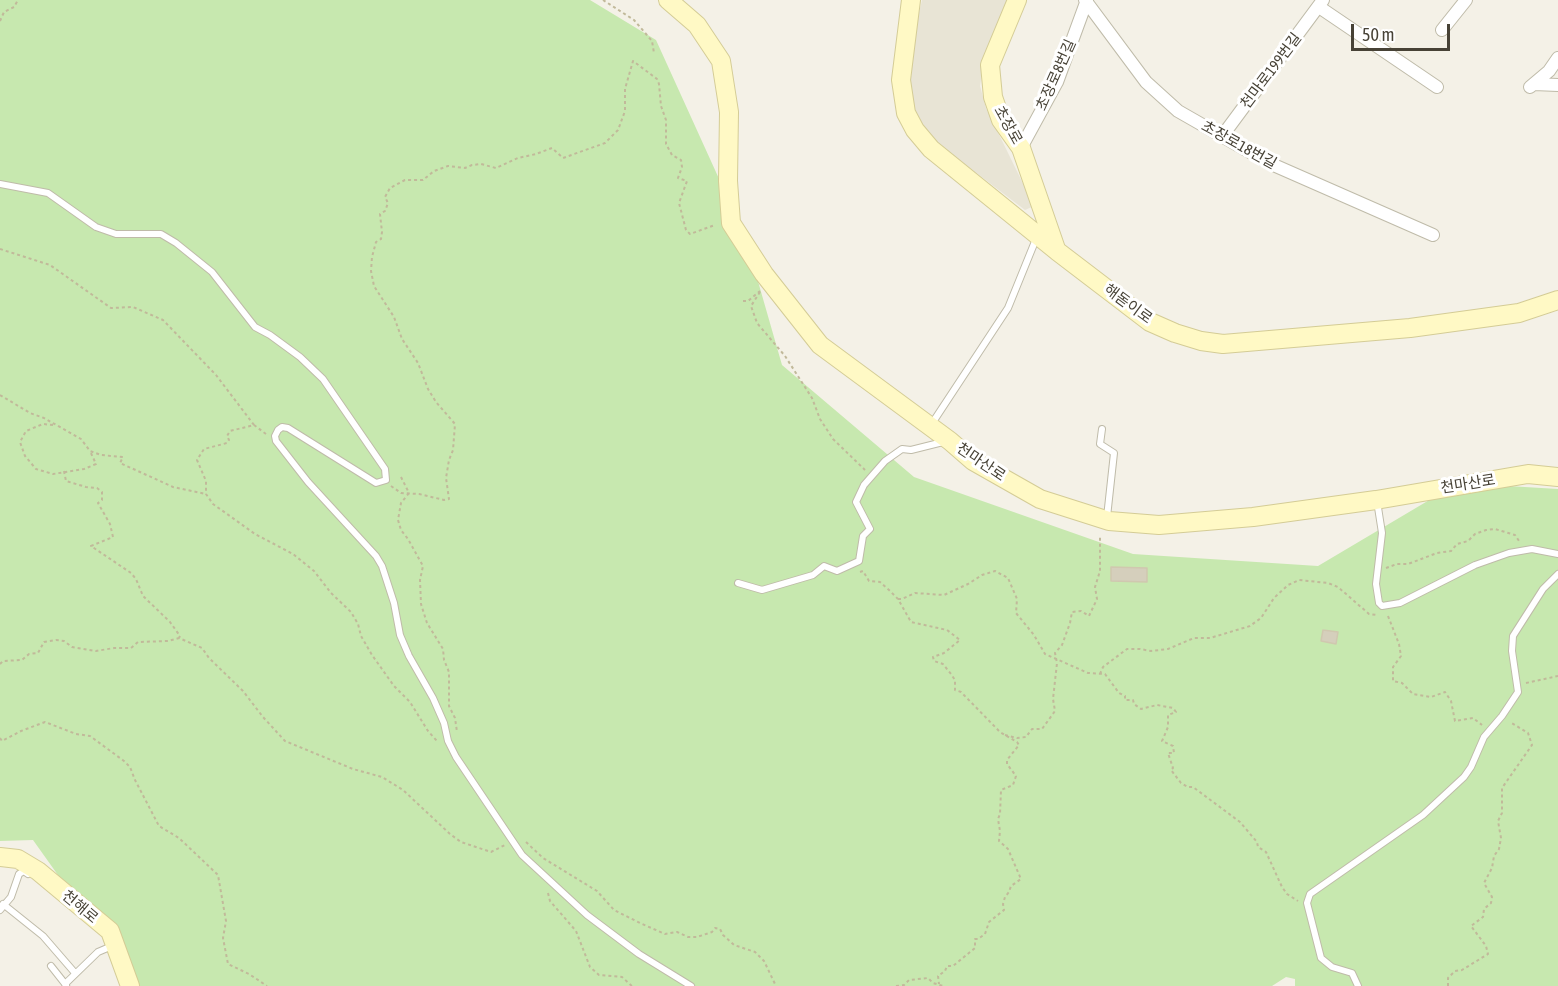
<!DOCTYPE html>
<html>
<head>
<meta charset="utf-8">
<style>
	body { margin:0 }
	#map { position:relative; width:1558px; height:986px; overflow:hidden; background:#f4f1e7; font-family:"Asap Condensed",sans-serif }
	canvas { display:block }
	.scale { position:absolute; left:1351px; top:24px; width:99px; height:27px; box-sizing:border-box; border:3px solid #474236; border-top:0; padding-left:8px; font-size:18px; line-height:21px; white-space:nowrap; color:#474236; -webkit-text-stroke:4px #fff; paint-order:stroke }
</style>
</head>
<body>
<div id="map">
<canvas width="1558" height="986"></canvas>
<div class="scale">50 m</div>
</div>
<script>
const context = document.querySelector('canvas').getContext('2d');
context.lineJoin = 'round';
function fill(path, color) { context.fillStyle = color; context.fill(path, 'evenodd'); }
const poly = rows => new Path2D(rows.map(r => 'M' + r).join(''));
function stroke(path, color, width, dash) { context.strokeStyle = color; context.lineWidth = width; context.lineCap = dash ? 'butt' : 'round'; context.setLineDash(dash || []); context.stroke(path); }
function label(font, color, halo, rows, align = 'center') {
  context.font = font + ' "Asap Condensed","Noto Sans KR",sans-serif'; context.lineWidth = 6; context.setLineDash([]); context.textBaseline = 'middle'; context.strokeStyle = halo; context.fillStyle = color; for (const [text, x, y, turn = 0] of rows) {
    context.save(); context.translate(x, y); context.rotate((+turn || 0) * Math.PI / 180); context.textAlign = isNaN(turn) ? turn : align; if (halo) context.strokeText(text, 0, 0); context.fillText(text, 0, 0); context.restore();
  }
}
fill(poly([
	[922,0,1009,0,984,59,980,86,986,108,1034,206,1025,210,924,133,916,115,910,89,915,30]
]), '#e8e4d5');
fill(poly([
	[0,0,590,0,656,40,745,236,782,365,914,477,1133,554,1318,566,1458,483,1558,489,1558,986,1295,986,1295,979,1286,977,1272,986,137,986,33,840,0,841]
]), '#c7e8af');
const building = poly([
	[1111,567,1147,568,1147,582,1111,581,1111,567],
	[1323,630,1338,632,1336,644,1321,641,1323,630]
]);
fill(building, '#d5cfbc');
stroke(building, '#d0c8af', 1.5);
const lane = poly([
	[0,184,48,193,96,227,116,234,161,234,176,243,212,272,255,327,270,335,300,357,323,379,385,469,386,480,376,483,288,428,282,427,278,430,275,436,276,441,308,482,376,556,382,566,394,603,400,635,409,656,433,698,444,723,448,741,456,757,522,855,587,915,639,954,691,986],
	[931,425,1008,308,1036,239],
	[1102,429,1100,444,1114,453,1107,517],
	[1377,501,1382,533,1376,584,1379,603,1382,606,1400,603,1475,565,1509,553,1532,549,1558,554],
	[738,583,762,590,813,575,824,566,837,571,859,561,863,536,870,529,856,502,864,485,885,461,902,449,911,450,943,442],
	[3,904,43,936,75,973],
	[0,910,11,897,19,874,24,871,28,874],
	[51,966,66,985],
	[65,984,98,952,112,946],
	[1358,986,1352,973,1332,967,1321,958,1307,903,1310,894,1423,815,1464,777,1471,767,1484,737,1502,716,1518,692,1512,651,1513,636,1543,589,1558,574]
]);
const street = poly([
	[1085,0,1146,82,1178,111,1269,163,1433,235],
	[1319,7,1437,87],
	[1442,30,1466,0],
	[1534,84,1558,85],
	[1530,87,1549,71,1558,58],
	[1223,135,1323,0],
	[1021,148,1057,82,1087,0]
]);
const secondary = poly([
	[668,0,697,25,721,61,729,112,728,181,731,223,764,274,820,345,950,441,973,461,1040,499,1109,521,1159,525,1253,517,1376,500,1528,474,1558,477],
	[911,0,901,80,906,113,915,130,931,149,1057,251,1150,322,1175,333,1201,341,1223,344,1410,328,1519,313,1558,300],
	[1017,0,990,65,993,97,1001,120,1021,148,1056,249],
	[0,857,18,859,38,871,110,931,130,986]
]);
stroke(lane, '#bfbba9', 8);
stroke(street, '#bfbba9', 14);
stroke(secondary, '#d4cc96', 20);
stroke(poly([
	[603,0,634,20,652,41,654,53],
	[0,21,4,12,14,7,18,0],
	[0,249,50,265,111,308,133,307,163,320,216,375,254,425],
	[760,292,751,306,757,323,785,356,812,398,820,419,833,439,865,470],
	[743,301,748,301,760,291],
	[0,395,30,413,44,418,81,439,90,451,101,455,123,457,120,463,140,472,173,487,206,494],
	[53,425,43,424,26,431,20,442,25,456,36,469,53,474,84,469,96,464,90,451],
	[266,434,254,425,230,431,227,436,229,440,227,443,204,449,197,460,206,481,206,494,213,504,255,534,293,554,314,571,331,593,351,612,358,624,361,636,372,655,394,686,410,702,428,731,437,741],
	[64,471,66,481,86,487,97,488,102,492,102,500,98,503,110,524,113,537,91,546,131,573,136,579,143,596,170,622,180,636,179,638,202,648,209,658,243,691,263,717,285,741,353,769,382,777,403,790,450,834,461,842,491,852,505,845],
	[401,477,409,493,401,503,398,520,401,530,408,539,423,566,420,580,421,604,427,623,443,649,444,660,449,672,449,706,455,718,457,732],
	[391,486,401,493,419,494,444,500,449,499,446,478,449,460,453,450,455,424,436,402,428,389,418,363,402,339,394,317,374,286,371,271,372,257,376,242,381,239,382,232,380,214,385,211,388,203,385,197,390,188,405,180,423,180,434,171,448,166,465,168,472,165,481,164,496,168,518,158,536,154,552,148,563,158,605,143,618,130,625,111,625,89,633,61,657,79,659,84,661,106,666,120,666,144,672,155,681,160,682,167,678,178,687,181,679,203,686,230,690,234,715,225],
	[1386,568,1397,564,1408,564,1437,553,1451,551,1457,544,1468,541,1475,534,1486,530,1495,529,1515,535,1519,541],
	[860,572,863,571,869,581,880,582,889,590,898,599,911,622,947,630,960,640,944,653,933,657,934,661,943,664,951,674,955,680,955,690,961,692,1000,732,1017,742,1019,745,1007,760,1007,764,1016,776,1013,785,1001,790,1000,814,998,819,1000,831,999,841,1008,849,1021,879,1011,886,1009,892,1005,897,1003,904,1004,910,989,922,985,934,978,939,975,939,975,948,953,966,947,966,945,971,938,976,939,984],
	[898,599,902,599,915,593,944,595,968,584,982,575,995,571,1008,578,1017,599,1016,613,1034,635,1045,654,1088,673,1105,674,1119,693,1125,696,1125,700,1133,700,1134,704,1141,709,1157,705,1173,708,1176,712,1168,715,1168,727,1162,741,1173,746,1174,753,1168,753,1173,768,1171,770,1181,783,1188,787,1193,787,1240,822,1257,842,1258,847,1266,852,1282,887,1287,894,1298,901],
	[1388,616,1399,644,1401,656,1393,667,1393,681,1402,683,1413,694,1431,697,1445,692,1451,701,1455,721,1473,718,1482,725],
	[0,664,3,661,22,660,29,654,38,653,44,642,56,640,64,641,72,647,96,651,114,648,131,648,138,642,168,641,179,638],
	[1100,674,1103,667,1127,649,1140,649,1151,651,1168,649,1194,638,1210,638,1250,626,1261,618,1274,598,1288,585,1299,580,1328,583,1338,587,1369,614,1377,615],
	[1526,683,1558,676],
	[1005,735,1017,738,1026,737,1032,729,1042,729,1055,711,1053,699,1057,663,1055,653,1062,645,1070,623,1072,612,1081,611,1089,616,1097,599,1095,587,1100,571,1100,535],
	[0,738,2,741,21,731,45,722,76,734,90,736,124,761,130,767,135,780,159,826,179,838,218,875,226,921,223,938,228,964,249,974,267,986],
	[526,842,543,858,597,891,614,910,640,923,665,934,677,932,688,937,697,937,712,932,715,928,720,929,723,935,734,945,755,952,764,961,776,986],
	[548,893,550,901,576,931,590,967,599,975,622,977,632,986],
	[896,986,904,985,909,980,928,978,933,983,943,986],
	[1448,986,1448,978,1455,971,1462,970,1488,954,1486,946,1471,926,1483,917,1484,909,1491,903,1492,897,1484,883,1492,868,1494,856,1499,849,1501,838,1498,821,1502,813,1502,788,1532,745,1528,733,1510,722]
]), '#c1b99a', 2, [3, 3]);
stroke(lane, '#fff', 6);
stroke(street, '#fff', 12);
stroke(secondary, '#fff9c5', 18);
label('15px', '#474236', '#fff', [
	["천마로199번길",1271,71,-53],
	["초장로8번길",1056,75,-66],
	["초장로",1008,125,61],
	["초장로18번길",1239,145,29],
	["해돋이로",1128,304,36],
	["천마산로",981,462,34],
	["천마산로",1468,484,-9],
	["천해로",80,907,40]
]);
</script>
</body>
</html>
